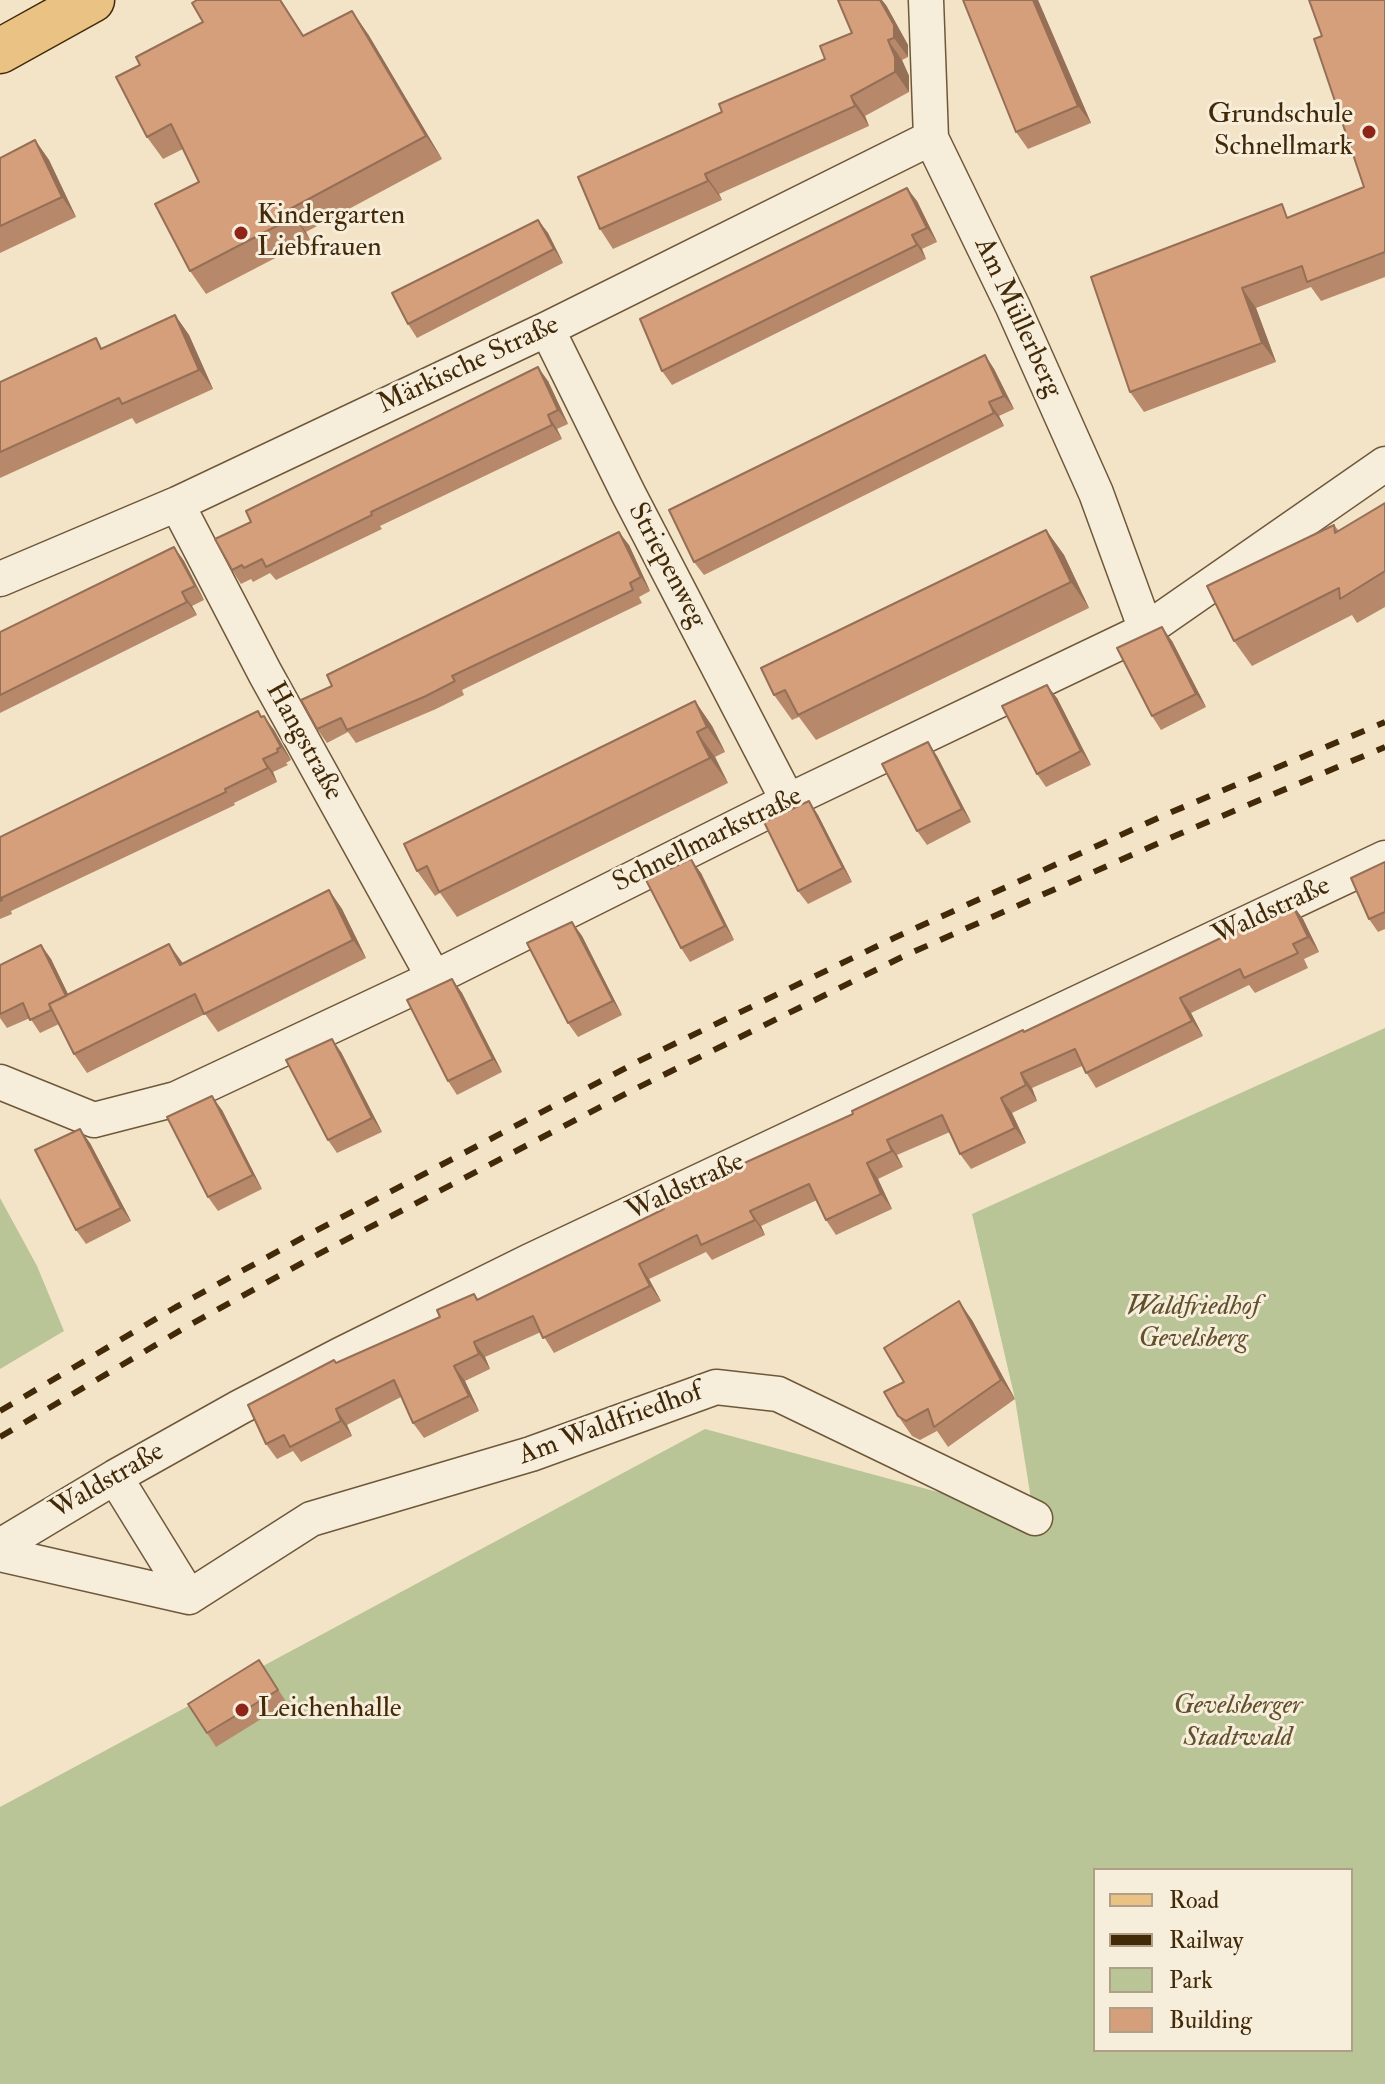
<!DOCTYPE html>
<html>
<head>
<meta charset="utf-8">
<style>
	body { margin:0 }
	#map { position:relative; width:1385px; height:2084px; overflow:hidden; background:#f3e4c8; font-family:"IM FELL Double Pica",serif }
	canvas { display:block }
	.legend { position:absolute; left:1093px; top:1868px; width:260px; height:184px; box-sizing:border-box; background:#f7eddb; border:2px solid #af9f87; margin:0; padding:10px 14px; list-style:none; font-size:24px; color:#422a09 }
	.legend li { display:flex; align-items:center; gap:16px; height:40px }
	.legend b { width:40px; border:2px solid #af9f87 }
</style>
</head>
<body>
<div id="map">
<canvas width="1385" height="2084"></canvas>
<ul class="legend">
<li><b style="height:10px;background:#eac284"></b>Road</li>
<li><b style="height:10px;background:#422a09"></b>Railway</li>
<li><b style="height:22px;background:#b9c497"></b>Park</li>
<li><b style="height:22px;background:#d59f7b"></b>Building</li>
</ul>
</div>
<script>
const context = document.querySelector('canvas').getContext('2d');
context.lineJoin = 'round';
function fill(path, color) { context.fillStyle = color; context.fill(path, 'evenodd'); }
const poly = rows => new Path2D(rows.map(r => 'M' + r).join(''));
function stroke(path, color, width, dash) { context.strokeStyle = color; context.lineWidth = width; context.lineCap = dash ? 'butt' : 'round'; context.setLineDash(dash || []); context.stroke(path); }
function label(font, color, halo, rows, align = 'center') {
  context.font = font + ' "IM FELL Double Pica",serif'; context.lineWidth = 6; context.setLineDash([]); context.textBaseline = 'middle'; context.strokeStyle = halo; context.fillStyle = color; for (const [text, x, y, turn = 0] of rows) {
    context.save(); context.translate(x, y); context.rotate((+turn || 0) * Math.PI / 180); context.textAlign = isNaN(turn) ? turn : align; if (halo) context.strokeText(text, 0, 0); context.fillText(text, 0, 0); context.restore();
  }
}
fill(poly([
	[1385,1028,1385,2084,0,2084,0,1807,705,1429,1034,1518,1015,1399,972,1214],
	[1095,1870,1351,1870,1351,2050,1095,2050],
	[0,1198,37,1266,64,1331,0,1369]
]), '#b9c497');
const street = poly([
	[926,0,931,138,1013,307,1096,493,1146,630],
	[547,329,628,493,788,801],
	[177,504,265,673,434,978],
	[0,579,177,504,547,329,931,138],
	[0,1082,94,1120,176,1099,434,978,788,801,1146,630,1385,464],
	[115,1477,189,1597],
	[0,1546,115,1477,240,1407,342,1354,530,1261,1385,858],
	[0,1554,189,1597,311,1519,531,1454,716,1387,778,1394,1035,1518]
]);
const primary = poly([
	[0,51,92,0]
]);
stroke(street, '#6e5839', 37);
stroke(primary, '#422a09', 47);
stroke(street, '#f7eddb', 34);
stroke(primary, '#eac284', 44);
stroke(poly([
	[0,1411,176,1307,304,1237,639,1061,894,938,1167,814,1385,722],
	[0,1437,186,1327,311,1258,629,1092,904,956,1177,835,1385,747]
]), '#422a09', 6, [14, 14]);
fill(poly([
	[197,0,281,0,304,36,368,34,442,159,306,232,310,240,206,294,190,271,199,182,183,149,163,159,147,137,140,65,203,22],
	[1038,0,1091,123,1028,149,1016,132],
	[1385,0,1385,277,1321,301,1311,287,1256,308,1276,362,1144,412,1130,392,1291,216,1364,187],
	[886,5,908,45,908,57,902,60,909,76,909,92,865,116,869,126,719,194,722,200,613,249,600,229,722,112,825,59,852,33],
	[35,140,49,160,76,217,0,253,0,158],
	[917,201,937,242,922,249,926,259,672,385,662,371],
	[538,220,548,233,563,263,417,338,408,324],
	[175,315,189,335,213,389,136,424,132,418,0,478,0,382,103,348],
	[985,355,994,369,1014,409,999,416,1004,426,704,575,694,562],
	[548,381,568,424,557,429,562,439,380,526,382,529,276,580,270,573,253,582,251,579,241,584,232,570,251,522],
	[1385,503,1385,607,1357,623,1352,615,1252,666,1234,641,1334,525,1339,531],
	[1046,530,1064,555,1089,608,816,740,799,717,792,720,774,695],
	[629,545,650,591,639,597,642,603,462,690,464,695,436,709,356,743,348,732,327,743,317,729,332,686],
	[174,547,184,561,204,600,192,606,197,615,0,713,0,632],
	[1172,641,1206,707,1161,730,1152,716],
	[1057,698,1091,765,1046,787,1037,774],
	[695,701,712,726,725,752,715,757,728,783,457,917,440,893,435,896,417,871],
	[262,717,274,730,291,760,286,763,288,765,273,772,277,782,234,803,235,805,11,911,12,914,0,919,0,837],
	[937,756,971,822,927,845,917,831],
	[809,801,818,815,852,882,808,904,798,891],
	[1385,862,1385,929,1378,932,1369,919],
	[701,873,734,940,690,962,681,948],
	[329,890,342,909,366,958,218,1032,205,1014,87,1073,74,1054,59,1024,40,1033,30,1018,7,1028,0,1018,0,965,41,945,51,959,68,994,183,963],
	[1292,904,1303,919,1319,952,1304,959,1308,968,1255,993,1249,985,1191,1013,1203,1036,1096,1088,1082,1066,1032,1088,1037,1101,1012,1113,1026,1143,971,1169,960,1154,950,1132,897,1155,903,1167,878,1179,892,1209,836,1235,826,1220,817,1200,761,1226,765,1235,712,1260,706,1252,649,1279,661,1301,554,1353,541,1332,485,1357,490,1369,465,1381,479,1411,424,1438,413,1423,401,1397,347,1425,352,1436,301,1462,293,1451,277,1459,266,1444,336,1363,440,1317,474,1294,478,1299,664,1209,853,1114],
	[572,922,582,936,622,1015,578,1037,568,1023],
	[452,979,462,993,502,1072,457,1095,448,1081],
	[341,1052,382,1132,337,1153,328,1140],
	[222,1110,262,1189,218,1211,208,1197],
	[90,1143,131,1221,86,1244,76,1230],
	[972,1320,1015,1399,948,1447,937,1431,920,1440,912,1436,898,1416,904,1382],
	[268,1674,287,1703,216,1747,207,1733]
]), '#b7896a');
fill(poly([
	[880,0,882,0,886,5,908,45,908,57,894,38],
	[1033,0,1038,0,1091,123,1078,106],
	[352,11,368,34,442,159,426,136],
	[888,40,902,60,909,76,909,92,895,72],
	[851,96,865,116,869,126,855,106],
	[35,140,49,160,76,217,62,197],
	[705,174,719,194,722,200,708,181],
	[907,188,917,201,937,242,927,228],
	[290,209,306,232,310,240,294,217],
	[538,220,548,233,563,263,554,249],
	[912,235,922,249,926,259,917,245],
	[1242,288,1256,308,1276,362,1262,343],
	[175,315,189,335,213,389,199,370],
	[985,355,994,369,1014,409,1004,396],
	[538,367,548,381,568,424,558,410],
	[989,402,999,416,1004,426,994,413],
	[548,415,557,429,562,439,552,425],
	[1046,530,1064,555,1089,608,1071,582],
	[619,532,629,545,650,591,641,577],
	[174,547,184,561,204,600,195,586],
	[182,592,192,606,197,615,187,602],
	[1162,627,1172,641,1206,707,1196,694],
	[1047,685,1057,698,1091,765,1081,751],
	[695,701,712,726,725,752,707,727],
	[264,716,274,730,291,760,281,747],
	[697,732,715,757,728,783,710,758],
	[928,742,937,756,971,822,962,809],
	[263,759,273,772,277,782,268,768],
	[809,801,818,815,852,882,843,868],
	[691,859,701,873,734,940,725,926],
	[329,890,342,909,366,958,353,940],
	[1292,904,1303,919,1319,952,1308,937],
	[572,922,582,936,622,1015,613,1001],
	[169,944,182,962,193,984,180,965],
	[41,945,51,959,78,1015,69,1001],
	[452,979,462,993,502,1072,493,1059],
	[1180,998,1191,1013,1203,1036,1192,1021],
	[332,1039,341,1052,382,1132,372,1118],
	[1021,1073,1032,1088,1037,1101,1026,1085],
	[212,1096,222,1110,262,1189,253,1175],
	[1001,1098,1012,1113,1026,1143,1015,1128],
	[80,1129,90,1143,131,1221,121,1208],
	[887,1140,897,1155,903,1167,892,1151],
	[867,1163,878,1179,892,1209,881,1194],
	[750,1211,761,1226,765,1235,755,1220],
	[639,1264,649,1279,661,1301,650,1286],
	[959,1301,972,1320,1015,1399,1001,1380],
	[474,1342,485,1357,490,1369,479,1354],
	[454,1366,465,1381,479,1411,469,1396],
	[336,1409,347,1425,352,1436,341,1421]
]), '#956f56');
const building = poly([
	[197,0,280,0,303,36,352,11,426,136,290,209,294,217,190,271,155,204,199,182,171,124,147,137,116,77,140,65,136,57,203,22,192,3,197,0],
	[838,0,880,0,894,25,894,38,888,40,895,57,895,72,851,96,855,106,705,174,708,181,600,229,578,177,722,112,719,104,825,59,820,46,852,33,838,0],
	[963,0,1033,0,1078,106,1016,132,963,0],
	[1309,0,1385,0,1385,252,1307,282,1302,266,1242,288,1262,343,1130,392,1091,277,1282,204,1287,218,1364,187,1314,39,1322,36,1309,0],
	[35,140,62,197,0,226,0,158,35,140],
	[907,188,927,228,912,235,917,245,662,371,640,319,907,188],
	[538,220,554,249,408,324,392,293,538,220],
	[175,315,199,370,122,404,119,398,0,452,0,382,96,338,101,349,175,315],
	[985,355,1004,396,989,402,994,413,694,562,669,510,985,355],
	[538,367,558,410,548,415,552,425,371,512,372,515,266,567,262,559,244,568,242,565,232,570,215,539,251,522,246,511,538,367],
	[1385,503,1385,571,1340,599,1339,588,1234,641,1207,586,1334,525,1335,533,1385,503],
	[1046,530,1071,582,798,715,785,690,774,695,761,668,1046,530],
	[619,532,641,577,630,583,633,590,452,676,455,681,426,696,347,730,341,718,317,729,301,700,332,686,327,675,619,532],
	[174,547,195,586,182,592,187,602,0,695,0,632,174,547],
	[1162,627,1196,694,1152,716,1117,648,1162,627],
	[1047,685,1081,751,1037,774,1002,706,1047,685],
	[695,701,707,727,697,732,710,758,439,892,427,866,417,871,404,844,695,701],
	[258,711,261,717,264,716,281,747,277,749,278,752,263,759,268,768,225,789,226,792,1,898,2,900,0,901,0,837,258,711],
	[928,742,962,809,917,831,882,764,928,742],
	[809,801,843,868,798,891,764,822,809,801],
	[691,859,725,926,681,948,646,880,691,859],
	[1385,862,1385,912,1369,919,1351,878,1385,862],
	[329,890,353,940,204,1014,195,994,74,1054,49,1004,169,944,180,965,329,890],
	[1292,904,1308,937,1293,944,1298,953,1244,978,1240,969,1180,998,1192,1021,1086,1073,1075,1049,1021,1073,1026,1085,1001,1098,1015,1128,960,1154,942,1115,887,1140,892,1151,867,1163,881,1194,826,1220,809,1184,750,1211,755,1220,701,1245,697,1235,639,1264,650,1286,543,1338,533,1316,474,1342,479,1354,454,1366,469,1396,413,1423,394,1380,336,1409,341,1421,290,1447,284,1435,266,1444,248,1405,334,1360,336,1363,440,1317,437,1310,474,1294,477,1300,664,1209,660,1201,853,1114,852,1111,1023,1030,1024,1032,1292,904],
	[572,922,613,1001,568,1023,527,943,572,922],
	[41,945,66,996,49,1004,51,1010,30,1020,23,1003,0,1014,0,965,41,945],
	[452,979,493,1059,448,1081,407,1000,452,979],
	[332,1039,372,1118,328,1140,286,1060,332,1039],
	[212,1096,253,1175,208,1197,167,1117,212,1096],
	[80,1129,121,1208,76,1230,35,1150,80,1129],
	[959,1301,1001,1380,934,1427,928,1409,906,1421,898,1416,884,1392,904,1382,884,1348,959,1301],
	[259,1660,278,1690,207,1733,188,1704,259,1660]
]);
fill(building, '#d59f7b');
stroke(building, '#956f56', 2);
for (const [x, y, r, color] of [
	[1369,132,8,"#8f2418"],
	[241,233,8,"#8f2418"],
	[242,1710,8,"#8f2418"]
]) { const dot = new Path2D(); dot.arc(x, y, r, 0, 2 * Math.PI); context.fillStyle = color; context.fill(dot); stroke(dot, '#f7eddb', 3); }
label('28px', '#422a09', '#f7eddb', [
	["Grundschule",1353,116,"right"],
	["Schnellmark",1353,148,"right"],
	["Kindergarten",257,217],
	["Liebfrauen",257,249],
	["Leichenhalle",258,1710]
], 'left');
label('28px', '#422a09', '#f7eddb', [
	["Am Müllerberg",1017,318,65],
	["Märkische Straße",469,366,-25],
	["Striepenweg",666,566,62],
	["Hangstraße",303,742,61],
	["Schnellmarkstraße",708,841,-26],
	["Waldstraße",1272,912,-25],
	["Waldstraße",686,1188,-25],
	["Am Waldfriedhof",611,1425,-20],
	["Waldstraße",108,1482,-30]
]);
label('italic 28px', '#60502c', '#f7eddb', [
	["Waldfriedhof",1193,1308],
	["Gevelsberg",1193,1340],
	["Gevelsberger",1238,1707],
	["Stadtwald",1238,1739]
]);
</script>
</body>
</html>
